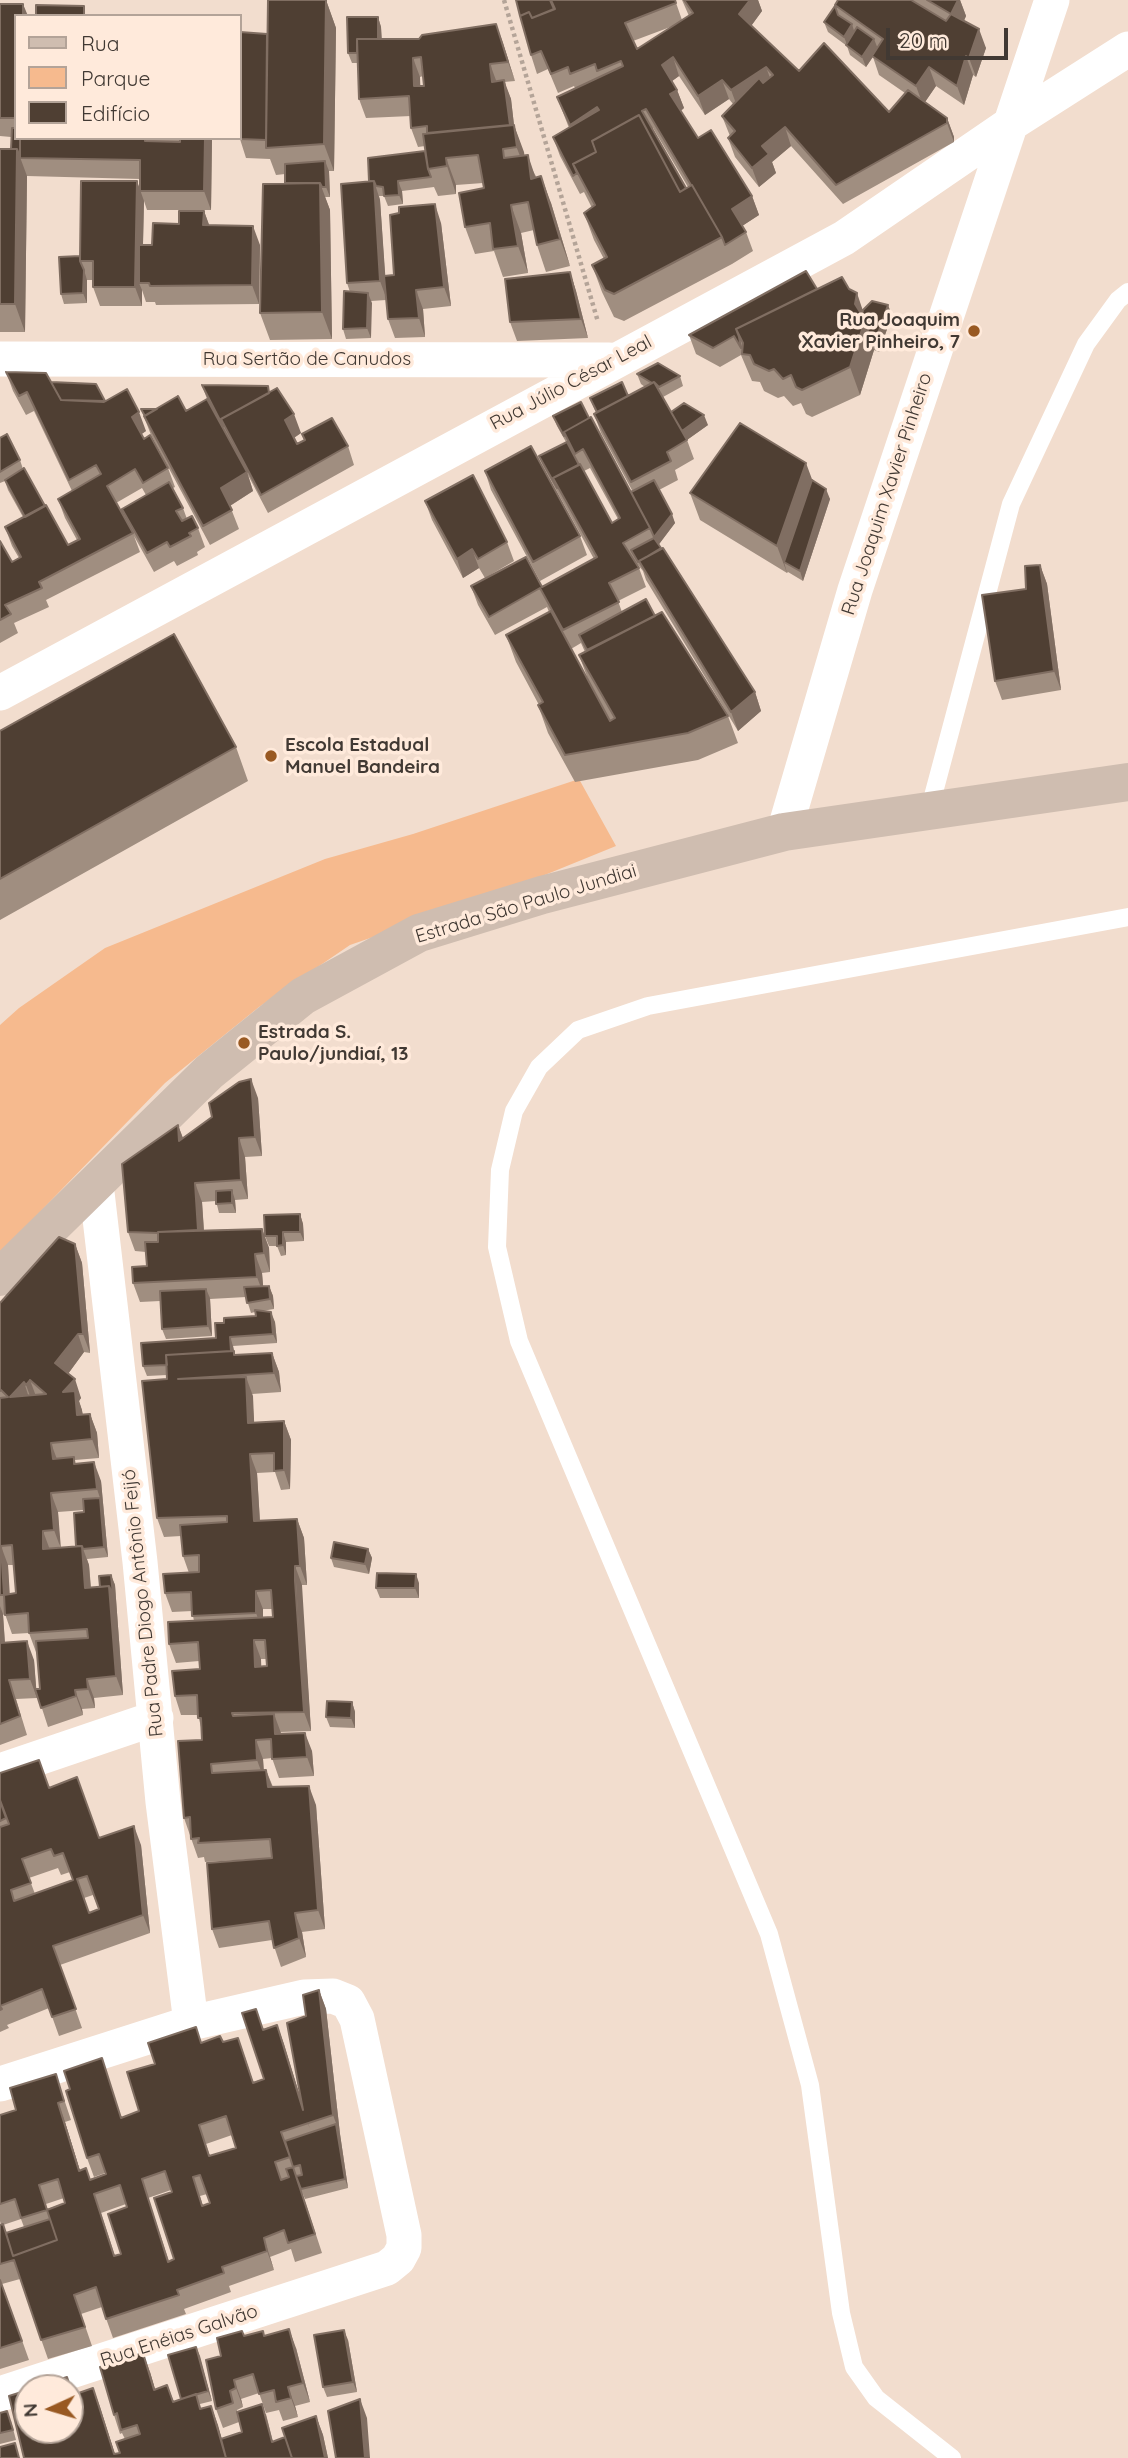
<!DOCTYPE html>
<html>
<head>
<meta charset="utf-8">
<style>
	body { margin:0 }
	#map { position:relative; width:1128px; height:2458px; overflow:hidden; background:#f2ddce; font-family:Quicksand,sans-serif }
	canvas { display:block }
	.legend { position:absolute; left:14px; top:14px; width:228px; height:126px; box-sizing:border-box; background:#ffeadb; border:2px solid #b3a398; margin:0; padding:9px 12px; list-style:none; font-size:21px; color:#413933 }
	.legend li { display:flex; align-items:center; gap:14px; height:35px }
	.legend b { width:35px; border:2px solid #b3a398 }
	.north { position:absolute; left:14px; top:2374px; width:70px; height:70px; box-sizing:border-box; background:#ffeadb; border:2px solid #b3a398; border-radius:50%; rotate:266deg; font-size:19px; font-weight:700; line-height:28px; text-align:center; color:#413933 }
	.north::after { content:''; display:block; margin:auto; width:24px; height:32px; background:#995922; clip-path:polygon(50% 0,100% 100%,50% 72%,0 100%) }
	.scale { position:absolute; left:886px; top:28px; width:122px; height:32px; box-sizing:border-box; border:4px solid #413933; border-top:0; padding-left:9px; font-size:21px; line-height:24px; white-space:nowrap; color:#413933; -webkit-text-stroke:5px #ffeadb; paint-order:stroke }
</style>
</head>
<body>
<div id="map">
<canvas width="1128" height="2458"></canvas>
<ul class="legend">
<li><b style="height:9px;background:#cfbdb0"></b>Rua</li>
<li><b style="height:19px;background:#f6ba8e"></b>Parque</li>
<li><b style="height:19px;background:#4f3f33"></b>Edifício</li>
</ul>
<div class="north">N</div>
<div class="scale">20 m</div>
</div>
<script>
const context = document.querySelector('canvas').getContext('2d');
context.lineJoin = 'round';
function fill(path, color) { context.fillStyle = color; context.fill(path, 'evenodd'); }
const poly = rows => new Path2D(rows.map(r => 'M' + r).join(''));
function stroke(path, color, width, dash) { context.strokeStyle = color; context.lineWidth = width; context.lineCap = dash ? 'butt' : 'round'; context.setLineDash(dash || []); context.stroke(path); }
function label(font, color, halo, rows, align = 'center') {
  context.font = font + ' Quicksand,sans-serif'; context.lineWidth = 7; context.setLineDash([]); context.textBaseline = 'middle'; context.strokeStyle = halo; context.fillStyle = color; for (const [text, x, y, turn = 0] of rows) {
    context.save(); context.translate(x, y); context.rotate((+turn || 0) * Math.PI / 180); context.textAlign = isNaN(turn) ? turn : align; if (halo) context.strokeText(text, 0, 0); context.fillText(text, 0, 0); context.restore();
  }
}
fill(poly([
	[579,779,616,846,503,892,350,945,259,1007,165,1083,0,1253,0,1025,19,1008,105,948,325,859,413,834]
]), '#f6ba8e');
stroke(poly([
	[504,0,598,322]
]), '#b4a498', 4.5, [3.5, 3.5]);
stroke(poly([
	[929,811,1011,504,1086,344,1118,300,1128,292],
	[952,2458,876,2398,854,2367,841,2313,810,2085,769,1934,519,1341,497,1247,500,1170,514,1111,539,1067,578,1030,648,1006,1128,917]
]), '#fff', 18);
stroke(poly([
	[0,359,609,360],
	[0,693,844,238,1012,123,1128,49],
	[784,832,855,590,1052,0],
	[96,1184,140,1562,163,1802,191,2023],
	[0,1771,156,1718],
	[0,2084,191,2023,304,1997,333,1996,348,2002,357,2019,404,2235,404,2248,398,2259,387,2268,0,2394]
]), '#fff', 35);
stroke(poly([
	[0,1277,209,1072,303,996,419,933,542,895,784,832,1128,782]
]), '#cfbdb0', 38);
fill(poly([
	[326,0,336,28,334,171,329,171,330,197,325,197,330,210,332,339,270,340,260,313,285,183,285,174,276,175,270,159,246,158,240,139,241,104,240,104,240,32,267,34],
	[516,0,675,0,682,20,689,16,682,0,758,0,762,11,751,26,799,71,889,112,905,93,879,75,873,57,866,67,850,55,847,46,828,32,824,22,838,0,960,0,966,16,964,21,986,48,976,77,973,75,964,105,936,86,925,102,947,118,954,137,954,142,843,204,791,146,772,162,776,173,759,187,735,157,728,138,730,136,722,116,733,104,729,99,705,115,679,76,672,81,677,90,684,108,681,111,698,138,752,196,759,215,742,226,746,232,753,251,732,264,624,321,614,317,602,292,592,265,604,259,594,240,584,213,592,208,584,192,580,194,560,156,553,137,569,128,557,97,575,88,574,86,558,93,548,69,537,74,531,55],
	[673,26,637,49,633,41],
	[652,128,653,128,688,187,686,188],
	[0,4,16,16,16,138,212,138,211,210,147,210,144,201,143,245,152,245,179,224,204,211,209,225,260,245,259,304,156,305,155,302,146,302,142,290,142,306,100,306,93,287,93,280,87,280,87,303,64,304,61,294,80,256,137,181,140,191,140,179,27,176,25,332,0,332,0,149,11,149,11,137,0,136],
	[378,17,381,27,382,39,419,39,496,24,515,81,504,82,511,99,514,125,524,155,551,203,570,266,546,272,537,245,534,230,521,233,528,273,503,277,494,251,475,254,465,227,484,188,483,183,456,185,456,194,438,196,434,187,402,191,403,204,388,206,384,196,379,196,380,200,385,276,394,275,441,223,451,306,423,309,425,337,395,338,388,319,386,300,371,301,371,338,346,339,343,329,350,292,347,283,369,181,425,151,425,146,418,147,411,128,411,116,366,118,359,99,358,63,352,63,348,53],
	[423,76,424,86,420,86,420,77],
	[570,272,576,291,588,338,517,341,510,322],
	[817,289,849,289,863,310,892,315,879,352,874,350,860,395,812,417,806,414,801,403,793,406,784,396,778,398,764,391,760,382,752,381,741,355,720,367,696,354,689,335],
	[6,372,51,382,105,401,146,431,141,434,144,439,168,468,175,487,173,488,183,508,187,519,198,528,205,547,197,552,198,555,177,566,174,561,154,572,134,536,140,552,46,600,49,607,14,623,18,633,0,643,0,541,12,562,19,558,12,546,5,527,23,517,8,490,5,481,0,483,0,438,20,460,23,469,68,545,77,540,65,518,58,499,72,491,34,411,26,415,13,391],
	[142,488,146,495,122,509,128,524,116,503],
	[637,374,680,376,683,386,663,397,671,412,708,425,687,440,694,459,675,470,678,480,659,490,675,523,658,545,755,692,761,711,738,731,646,580,643,571,634,560,639,568,646,587,618,601,622,612,655,616,728,716,738,743,698,760,575,782,548,733,538,705,539,705,516,662,506,635,549,612,547,607,495,635,478,605,471,586,542,587,594,559,543,466,539,456,566,442,557,426,553,416,631,492,633,492,601,433,594,414,596,413,590,398,628,396,645,387,641,384],
	[590,468,618,519,612,523,584,471],
	[581,643,585,652,579,655,589,682,571,649],
	[202,385,270,392,301,433,294,438,297,444,304,440,302,434,348,446,354,465,268,513,248,475,253,491,230,506,239,529,210,545,151,435,141,409,190,409,207,399],
	[485,471,580,536,587,555,540,581,491,490],
	[812,480,830,499,803,581,788,572,787,573,700,520,690,493],
	[425,501,507,542,514,561,485,578,479,568,463,578,432,520],
	[1040,565,1047,584,1061,690,1002,700,995,681,1026,589],
	[0,731,236,747,248,781,0,920],
	[258,1098,262,1156,245,1157,248,1199,235,1200,236,1213,219,1213,216,1201,202,1202,204,1230,262,1229,269,1248,270,1272,262,1273,263,1286,269,1286,273,1296,274,1309,262,1311,275,1322,277,1343,233,1346,234,1351,235,1355,272,1353,279,1372,281,1392,252,1394,254,1423,284,1421,291,1440,290,1489,281,1490,275,1472,257,1473,260,1521,297,1519,304,1538,307,1585,302,1585,302,1600,311,1731,280,1732,281,1734,312,1751,314,1776,279,1778,272,1758,263,1759,264,1770,266,1770,273,1787,316,1805,325,1929,302,1932,306,1957,281,1967,272,1940,219,1948,212,1929,272,1858,205,1862,204,1857,198,1858,184,1818,202,1740,201,1727,198,1715,181,1715,175,1696,200,1669,199,1661,176,1663,169,1644,194,1621,192,1611,172,1612,165,1593,189,1573,183,1556,181,1536,164,1537,157,1518,167,1375,147,1376,143,1366,216,1338,224,1323,256,1316,255,1312,251,1313,246,1297,210,1299,212,1336,166,1339,162,1329,160,1301,140,1302,133,1283,147,1266,146,1252,135,1251,128,1232,178,1125,183,1138],
	[263,1609,272,1609,273,1617,263,1618],
	[261,1659,266,1659,267,1666,261,1666],
	[300,1214,303,1224,304,1241,286,1242,286,1255,281,1256,277,1246,269,1246,265,1236],
	[75,1244,82,1263,90,1353,84,1352,68,1374,81,1398,79,1401,83,1414,90,1414,97,1433,99,1458,75,1460,76,1464,101,1481,108,1557,87,1559,89,1565,91,1587,100,1587,111,1575,115,1585,123,1695,94,1698,95,1708,82,1709,83,1715,48,1727,37,1693,37,1698,16,1699,27,1735,0,1745,0,1303],
	[84,1510,76,1546,60,1548,58,1512],
	[8,1565,14,1565,16,1593,9,1594],
	[5,1614,12,1634,29,1633,36,1652,37,1652,40,1689,36,1689,34,1660,5,1642,3,1615],
	[368,1549,372,1558,369,1574,334,1567,331,1558],
	[419,1583,419,1598,380,1598,376,1588],
	[352,1702,355,1712,355,1728,330,1727,326,1717],
	[49,1788,99,1838,141,1845,150,1933,60,1965,82,2028,59,2036,49,2008,7,2025,9,2028,0,2032,0,1801],
	[58,1868,61,1875,70,1872,73,1880,35,1894,29,1878],
	[93,1895,99,1909,89,1913,84,1898],
	[319,1990,326,2009,340,2134,348,2188,305,2199,302,2192,322,2253,295,2262,291,2249,270,2257,274,2270,229,2286,231,2292,184,2309,186,2314,113,2338,102,2307,81,2314,92,2346,48,2359,20,2279,2,2284,29,2360,0,2369,0,2225,1,2225,0,2221,0,2115,62,2093,71,2120,65,2122,80,2171,90,2179,106,2174,105,2173,94,2177,87,2158,122,2117,139,2111,155,2064,202,2043,223,2042,245,2057,253,2082,264,2079,263,2029,277,2025,302,2103,306,2016],
	[232,2135,236,2148,210,2156,206,2144],
	[171,2190,174,2259,169,2261,148,2198],
	[207,2194,210,2203,203,2206,200,2196],
	[64,2198,65,2203,47,2209,46,2204],
	[126,2204,127,2207,121,2254,115,2256,101,2213],
	[21,2219,24,2227,6,2233,3,2225],
	[264,2335,296,2348,310,2402,295,2406,298,2417,283,2421,279,2410,266,2413,259,2393,241,2399,243,2407,237,2410,237,2412,266,2414,273,2442,285,2437,316,2416,323,2435,328,2458,24,2458,74,2395,93,2388,115,2454,120,2453,125,2439,122,2433,120,2434,114,2415,150,2372,155,2389,167,2385,174,2402,181,2400,196,2347,212,2401,200,2404,201,2408,211,2406,222,2439,242,2432,239,2422,223,2428,216,2409,221,2356,244,2336],
	[348,2340,357,2392,327,2397,323,2387],
	[0,2413,11,2421,16,2440,0,2444]
]), '#a08e80');
fill(poly([
	[326,0,336,28,334,171,324,144],
	[750,0,758,0,762,11,746,33,739,14],
	[958,0,960,0,966,16,958,33,951,14],
	[23,4,28,16,23,16],
	[378,17,381,27,382,57,378,47],
	[496,24,503,43,515,81,508,62],
	[852,24,855,34,848,47,844,37],
	[979,29,986,48,976,77,969,58],
	[874,39,878,49,866,67,862,57],
	[966,56,973,75,964,105,957,86],
	[673,57,679,76,668,84,662,65],
	[413,58,420,77,421,105,414,86],
	[490,64,497,83,492,82],
	[766,67,773,86,738,109,731,90],
	[929,67,936,86,923,105,916,86],
	[504,80,511,99,514,125,524,152,527,174,511,133],
	[722,80,729,99,705,115,698,96],
	[677,90,684,108,677,113,670,94],
	[597,107,604,126,576,144,570,125],
	[947,118,954,137,954,142,947,123],
	[785,127,791,146,772,162,776,173,759,187,752,168,762,146],
	[205,138,212,138,211,210,204,191],
	[17,149,27,176,25,332,15,304],
	[528,155,537,182,531,179],
	[446,158,456,185,456,194,447,166],
	[325,161,329,171,330,197,326,187],
	[541,176,551,203,570,266,560,239],
	[137,181,144,201,142,283,139,283,142,290,142,306,135,287],
	[374,181,380,200,387,300,380,281],
	[398,181,402,191,403,204,399,195],
	[320,183,330,210,332,339,322,312],
	[752,196,759,215,739,228,732,209],
	[435,204,441,223,451,306,444,287],
	[511,205,521,233,528,273,518,246],
	[204,211,211,230,203,225],
	[253,226,260,245,259,304,252,285],
	[84,270,87,280,87,303,83,293],
	[570,272,576,291,588,338,581,319],
	[416,290,423,309,425,337,419,318],
	[368,293,372,303,371,338,367,328],
	[857,293,866,320,872,341,870,340,874,350,860,395,850,367],
	[888,305,892,315,879,352,875,342],
	[139,412,146,431,139,436,132,417],
	[294,414,301,433,292,439,285,420],
	[704,415,708,425,684,442,680,432],
	[806,463,816,490,784,562,787,573,777,546],
	[247,472,253,491,228,507,221,488],
	[826,489,830,499,803,581,800,571],
	[672,514,675,523,657,547,654,537],
	[472,549,479,568,463,578,457,559],
	[1040,565,1047,584,1061,690,1054,671],
	[755,692,761,711,738,731,731,712],
	[251,1079,258,1098,262,1156,255,1137],
	[178,1125,185,1144,179,1141],
	[239,1138,245,1157,248,1199,241,1180],
	[195,1183,202,1202,205,1249,198,1230],
	[232,1190,235,1200,236,1213,232,1203],
	[300,1214,303,1224,304,1241,300,1232],
	[262,1229,269,1248,270,1272,264,1253],
	[283,1232,286,1242,286,1255,283,1245],
	[75,1244,82,1263,90,1353,83,1334],
	[255,1254,262,1273,264,1296,257,1277],
	[269,1286,273,1296,274,1309,270,1299],
	[206,1289,210,1298,212,1336,208,1326],
	[271,1312,275,1322,277,1343,273,1334],
	[78,1334,84,1352,62,1382,55,1363],
	[230,1337,233,1346,234,1351,241,1370,231,1354],
	[272,1353,279,1372,281,1392,274,1373],
	[246,1377,253,1396,255,1442,248,1423],
	[75,1379,81,1398,79,1401,82,1410,84,1434,63,1392],
	[30,1380,37,1399,33,1404,26,1385],
	[24,1382,30,1401,10,1397],
	[90,1414,97,1433,99,1458,92,1439],
	[284,1421,291,1440,290,1489,284,1470],
	[51,1443,58,1462,53,1459],
	[250,1454,257,1473,261,1540,254,1521],
	[94,1462,101,1481,108,1557,104,1547,100,1498,97,1489],
	[51,1493,58,1512,61,1549,54,1530],
	[297,1519,304,1538,307,1585,300,1566],
	[43,1531,50,1550,43,1549],
	[1,1546,8,1565,11,1614,4,1595],
	[82,1546,89,1565,92,1607,85,1588],
	[368,1549,372,1558,369,1574,365,1564],
	[295,1566,302,1585,311,1731,304,1712],
	[416,1574,419,1583,419,1598,415,1588],
	[111,1575,115,1585,123,1695,116,1676,109,1586],
	[256,1591,263,1609,263,1632,256,1613],
	[0,1606,3,1614,6,1662,3,1652],
	[254,1640,261,1659,262,1686,255,1667],
	[27,1641,34,1660,37,1698,30,1679],
	[87,1679,94,1698,95,1708,88,1689],
	[75,1690,82,1709,83,1715,76,1696],
	[352,1702,355,1712,355,1728,351,1718],
	[274,1714,281,1733,282,1753,275,1734],
	[305,1733,312,1751,314,1776,307,1757],
	[256,1740,263,1759,264,1779,257,1760],
	[266,1770,273,1789,268,1787],
	[309,1786,316,1805,325,1929,318,1910],
	[134,1826,141,1845,150,1933,143,1915],
	[295,1913,302,1932,306,1957,299,1938],
	[319,1990,326,2009,340,2134,333,2115],
	[277,2025,284,2044,310,2129,303,2110],
	[58,2103,65,2122,86,2190,79,2171],
	[336,2124,340,2134,348,2188,345,2179],
	[264,2238,270,2257,274,2270,267,2251],
	[289,2329,296,2348,310,2402,303,2383],
	[344,2330,348,2340,357,2392,353,2382],
	[196,2347,200,2356,212,2401,208,2391],
	[143,2353,150,2372,161,2409,154,2390],
	[234,2380,241,2399,243,2407,236,2388],
	[288,2387,295,2406,298,2417,291,2398],
	[93,2388,100,2407,116,2458,115,2458],
	[360,2399,367,2418,370,2458,365,2458],
	[211,2406,218,2425,227,2458,226,2458],
	[316,2416,323,2435,328,2458,325,2458]
]), '#806e62');
const building = poly([
	[268,0,326,0,324,144,266,148,268,0],
	[516,0,550,0,554,9,532,18,529,12,520,16,516,0],
	[551,0,675,0,676,3,625,23,637,49,693,13,684,0,750,0,739,14,799,71,824,43,889,112,908,90,947,118,947,123,836,185,785,127,762,146,769,154,752,168,728,138,735,131,722,116,759,78,763,83,773,75,766,67,731,90,722,80,698,96,673,57,662,65,677,90,670,94,698,138,711,130,752,196,732,209,746,232,725,245,722,237,692,185,691,185,646,109,642,111,686,188,680,192,639,115,592,141,596,152,573,164,577,173,573,176,553,137,599,110,597,107,570,125,557,97,623,66,621,61,597,71,595,64,570,74,568,67,551,74,541,51,531,55,520,16,529,12,532,18,555,9,551,0],
	[838,0,911,0,946,21,951,14,927,0,958,0,951,14,979,29,969,58,966,56,957,86,929,67,916,86,872,56,883,39,835,5,838,0],
	[0,4,23,4,23,16,16,16,16,118,0,118,0,4],
	[36,5,84,6,84,16,36,16,36,5],
	[835,6,838,15,852,24,844,37,824,22,835,6],
	[347,17,378,17,378,39,357,39,357,53,348,53,347,17],
	[496,24,508,62,490,64,492,82,504,80,510,125,427,133,427,126,411,128,409,96,359,99,357,39,419,39,422,35,496,24],
	[421,57,424,86,414,86,413,58,421,57],
	[857,27,874,39,862,57,846,45,857,27],
	[240,32,267,34,266,140,240,139,241,85,240,85,240,32],
	[639,115,680,192,692,185,722,237,614,294,605,290,592,265,607,257,584,213,595,205,573,164,596,152,592,141,639,115],
	[514,125,517,147,503,149,504,158,528,155,531,179,541,176,560,239,537,245,528,202,511,205,518,246,493,249,490,223,465,227,459,193,484,188,478,155,446,158,447,166,428,169,423,134,514,125],
	[12,128,16,128,16,138,20,138,20,157,17,149,11,149,12,128],
	[20,138,145,138,145,141,180,142,180,138,205,138,204,191,140,191,140,160,20,158,20,138],
	[0,149,17,149,15,304,0,304,0,149],
	[425,151,428,169,431,177,398,181,399,195,384,196,383,187,376,186,374,181,369,181,368,158,425,151],
	[325,161,326,187,322,187,320,183,285,183,285,164,325,161],
	[81,181,137,181,135,287,93,287,93,261,80,261,81,181],
	[374,181,380,281,347,283,341,184,374,181],
	[320,183,322,312,260,313,263,184,320,183],
	[435,204,444,287,416,290,419,318,388,319,384,276,394,275,390,215,399,213,399,207,435,204],
	[179,211,204,211,203,225,253,226,252,285,150,286,149,283,139,283,139,245,152,245,153,223,179,224,179,211],
	[80,256,80,261,84,270,83,293,61,294,59,257,80,256],
	[806,271,817,289,736,329,739,337,741,348,734,336,713,348,689,335,806,271],
	[570,272,581,319,510,322,505,279,570,272],
	[842,277,849,289,857,293,855,304,865,320,850,367,802,390,796,387,791,375,783,379,774,369,769,371,754,364,750,355,742,354,743,343,736,329,842,277],
	[344,291,368,293,367,328,343,329,344,291],
	[872,301,888,305,875,342,872,341,862,316,863,310,872,301],
	[658,363,680,376,659,387,654,382,652,383,637,374,658,363],
	[6,372,46,373,61,400,104,402,127,389,139,412,132,417,144,439,150,435,168,468,143,483,135,469,107,486,133,533,39,582,42,588,5,605,11,614,0,620,0,541,12,562,21,557,5,527,46,505,68,545,80,539,58,499,101,474,96,465,69,480,27,392,19,396,6,372],
	[51,382,96,384,105,401,61,400,51,382],
	[622,382,628,396,597,412,590,398,622,382],
	[654,382,687,440,667,452,671,461,631,482,594,414,654,382],
	[202,385,268,386,269,393,221,419,223,426,202,385],
	[277,388,294,414,285,420,297,444,305,440,302,434,332,418,348,446,261,495,221,419,277,388],
	[178,396,186,411,207,399,247,472,221,488,232,510,203,526,144,416,178,396],
	[581,402,589,418,564,432,565,435,564,436,553,416,581,402],
	[684,403,704,415,682,431,671,412,684,403],
	[141,409,157,409,145,416,141,409],
	[591,417,650,528,623,543,639,568,609,583,619,602,563,630,540,588,489,617,471,586,526,557,542,587,597,557,553,478,580,464,612,523,620,518,583,449,575,454,564,432,591,417],
	[740,423,806,463,777,546,690,493,740,423],
	[7,434,20,460,0,472,0,438,7,434],
	[567,442,579,465,553,478,557,488,539,456,567,442],
	[531,446,580,536,533,562,485,471,531,446],
	[24,468,45,506,25,517,5,480,24,468],
	[473,475,507,542,478,559,472,549,457,559,425,501,473,475],
	[654,480,672,514,654,537,650,528,631,492,654,480],
	[812,480,826,489,800,571,784,562,812,480],
	[169,482,183,508,176,511,182,521,192,516,198,528,189,533,191,536,170,547,167,542,147,553,122,509,169,482],
	[654,538,661,548,638,562,631,550,654,538],
	[663,548,755,692,731,712,639,561,663,548],
	[1040,565,1054,671,995,681,982,595,1026,589,1025,566,1040,565],
	[646,599,655,616,587,650,579,635,646,599],
	[551,611,610,721,615,718,579,655,662,612,728,716,688,733,565,755,538,705,543,702,506,635,551,611],
	[174,634,236,747,0,879,0,731,174,634],
	[251,1079,255,1137,239,1138,241,1180,195,1183,198,1230,158,1232,262,1229,264,1253,255,1254,257,1277,133,1283,132,1267,147,1266,145,1242,158,1242,158,1233,128,1232,122,1164,178,1125,179,1141,212,1117,209,1103,239,1082,251,1079],
	[232,1190,232,1203,216,1204,216,1191,232,1190],
	[300,1214,300,1232,283,1232,283,1245,277,1246,277,1236,265,1236,264,1215,300,1214],
	[59,1237,75,1244,83,1334,78,1334,55,1363,75,1379,63,1392,75,1391,77,1415,90,1414,92,1439,51,1443,53,1459,74,1457,74,1464,94,1462,97,1489,51,1493,54,1530,43,1531,43,1549,82,1546,85,1588,109,1586,116,1676,87,1679,88,1689,75,1690,76,1696,41,1708,35,1689,40,1689,36,1641,88,1638,87,1629,29,1633,28,1613,5,1615,4,1595,0,1595,0,1398,8,1397,1,1390,0,1391,0,1303,59,1237],
	[30,1380,46,1394,10,1397,24,1382,26,1385,30,1380],
	[12,1545,16,1593,4,1595,1,1546,12,1545],
	[269,1286,270,1299,247,1303,244,1287,269,1286],
	[206,1289,208,1326,162,1329,160,1291,206,1289],
	[255,1310,271,1312,273,1334,230,1337,231,1351,166,1355,167,1365,143,1366,141,1343,216,1338,215,1323,224,1323,224,1318,256,1316,255,1310],
	[234,1351,234,1355,272,1353,274,1373,178,1379,246,1377,248,1423,284,1421,284,1470,274,1471,274,1453,250,1454,254,1521,297,1519,300,1566,295,1566,295,1581,304,1712,232,1713,233,1716,274,1714,275,1734,305,1733,307,1757,272,1759,271,1739,256,1740,257,1760,211,1764,212,1773,266,1770,268,1787,309,1786,318,1910,295,1913,299,1938,274,1948,269,1921,212,1929,207,1863,272,1858,270,1839,198,1843,199,1838,191,1839,190,1817,184,1818,178,1741,202,1740,201,1718,198,1718,197,1695,175,1696,172,1671,200,1669,198,1642,169,1644,168,1622,273,1617,271,1590,256,1591,256,1613,192,1616,191,1592,165,1593,163,1574,199,1572,199,1555,183,1556,180,1525,227,1522,227,1516,157,1518,142,1381,167,1379,166,1355,234,1351],
	[254,1640,265,1640,267,1666,255,1667,254,1640],
	[100,1498,104,1547,83,1549,82,1546,76,1546,74,1513,84,1512,83,1499,100,1498],
	[334,1542,368,1549,365,1564,331,1558,334,1542],
	[377,1573,416,1574,415,1588,376,1588,377,1573],
	[111,1575,113,1595,109,1586,100,1587,99,1576,111,1575],
	[0,1611,2,1643,0,1643,0,1611],
	[27,1641,30,1679,9,1680,20,1716,0,1724,0,1643,27,1641],
	[327,1701,352,1702,351,1718,326,1717,327,1701],
	[39,1760,49,1788,77,1777,99,1838,134,1826,143,1915,53,1946,76,2009,52,2017,42,1989,0,2006,2,2009,0,2010,0,1827,9,1824,0,1800,0,1773,39,1760],
	[51,1849,54,1856,63,1853,73,1880,14,1901,11,1890,31,1883,22,1859,51,1849],
	[87,1876,99,1909,89,1913,77,1879,87,1876],
	[0,1801,6,1818,0,1821,0,1801],
	[319,1990,333,2115,281,2132,290,2157,275,2162,281,2180,289,2177,286,2169,293,2167,315,2234,288,2243,284,2230,264,2238,267,2251,222,2267,224,2273,177,2290,179,2295,106,2319,96,2287,74,2295,85,2327,41,2340,14,2260,0,2264,0,2225,3,2224,13,2256,57,2240,47,2210,65,2203,58,2179,39,2185,47,2210,21,2218,15,2199,0,2204,0,2115,16,2110,10,2088,56,2074,64,2101,58,2103,79,2171,86,2168,90,2180,106,2174,99,2154,87,2158,66,2091,70,2089,64,2071,102,2058,121,2118,139,2111,127,2072,155,2064,148,2043,196,2027,201,2043,220,2036,223,2042,238,2038,253,2083,264,2079,242,2013,256,2009,263,2030,277,2025,303,2110,287,2023,306,2016,303,1995,319,1990],
	[226,2116,236,2148,209,2156,199,2125,226,2116],
	[165,2171,172,2192,154,2198,174,2259,168,2262,142,2179,165,2171],
	[200,2175,210,2203,202,2206,193,2177,200,2175],
	[120,2185,127,2207,108,2214,121,2254,114,2256,94,2194,120,2185],
	[336,2124,345,2179,301,2189,296,2176,302,2175,300,2165,293,2167,285,2141,336,2124],
	[50,2219,57,2240,13,2256,6,2233,50,2219],
	[0,2280,22,2341,0,2348,0,2280],
	[289,2329,303,2383,288,2387,291,2398,276,2402,274,2390,259,2394,253,2374,234,2380,236,2388,230,2391,233,2403,216,2409,206,2360,221,2356,217,2338,242,2331,244,2336,263,2331,264,2336,289,2329],
	[344,2330,353,2382,323,2387,314,2335,344,2330],
	[196,2347,208,2391,181,2399,168,2355,196,2347],
	[143,2353,154,2390,167,2385,173,2402,196,2394,200,2409,211,2406,226,2458,24,2458,9,2396,28,2390,28,2430,70,2430,70,2388,33,2388,67,2377,73,2395,93,2388,114,2454,120,2453,116,2442,140,2434,137,2425,121,2430,117,2413,114,2415,100,2367,143,2353],
	[360,2399,365,2458,336,2458,328,2411,360,2399],
	[262,2404,272,2442,285,2437,292,2458,226,2458,221,2439,242,2432,237,2412,262,2404],
	[7,2411,13,2430,0,2433,0,2413,7,2411],
	[316,2416,325,2458,292,2458,282,2428,316,2416],
	[15,2443,19,2458,0,2458,0,2447,15,2443]
]);
fill(building, '#4f3f33');
stroke(building, '#806e62', 2);
for (const [x, y, r, color] of [
	[974,331,7,"#995922"],
	[271,756,7,"#995922"],
	[244,1043,7,"#995922"]
]) { const dot = new Path2D(); dot.arc(x, y, r, 0, 2 * Math.PI); context.fillStyle = color; context.fill(dot); stroke(dot, '#ffeadb', 2.5); }
label('bold 19px', '#413933', '#ffeadb', [
	["Rua Joaquim",960,320,"right"],
	["Xavier Pinheiro, 7",960,342,"right"],
	["Escola Estadual",285,745],
	["Manuel Bandeira",285,767],
	["Estrada S.",258,1032],
	["Paulo/jundiaí, 13",258,1054]
], 'left');
label('19px', '#413933', '#ffeadb', [
	["Rua Sertão de Canudos",307,359],
	["Rua Júlio César Leal",571,383,-28],
	["Rua Joaquim Xavier Pinheiro",887,494,-72],
	["Estrada São Paulo Jundiai",526,904,-17],
	["Rua Padre Diogo Antônio Feijó",143,1603,-96],
	["Rua Enéias Galvão",179,2336,-18]
]);
</script>
</body>
</html>
